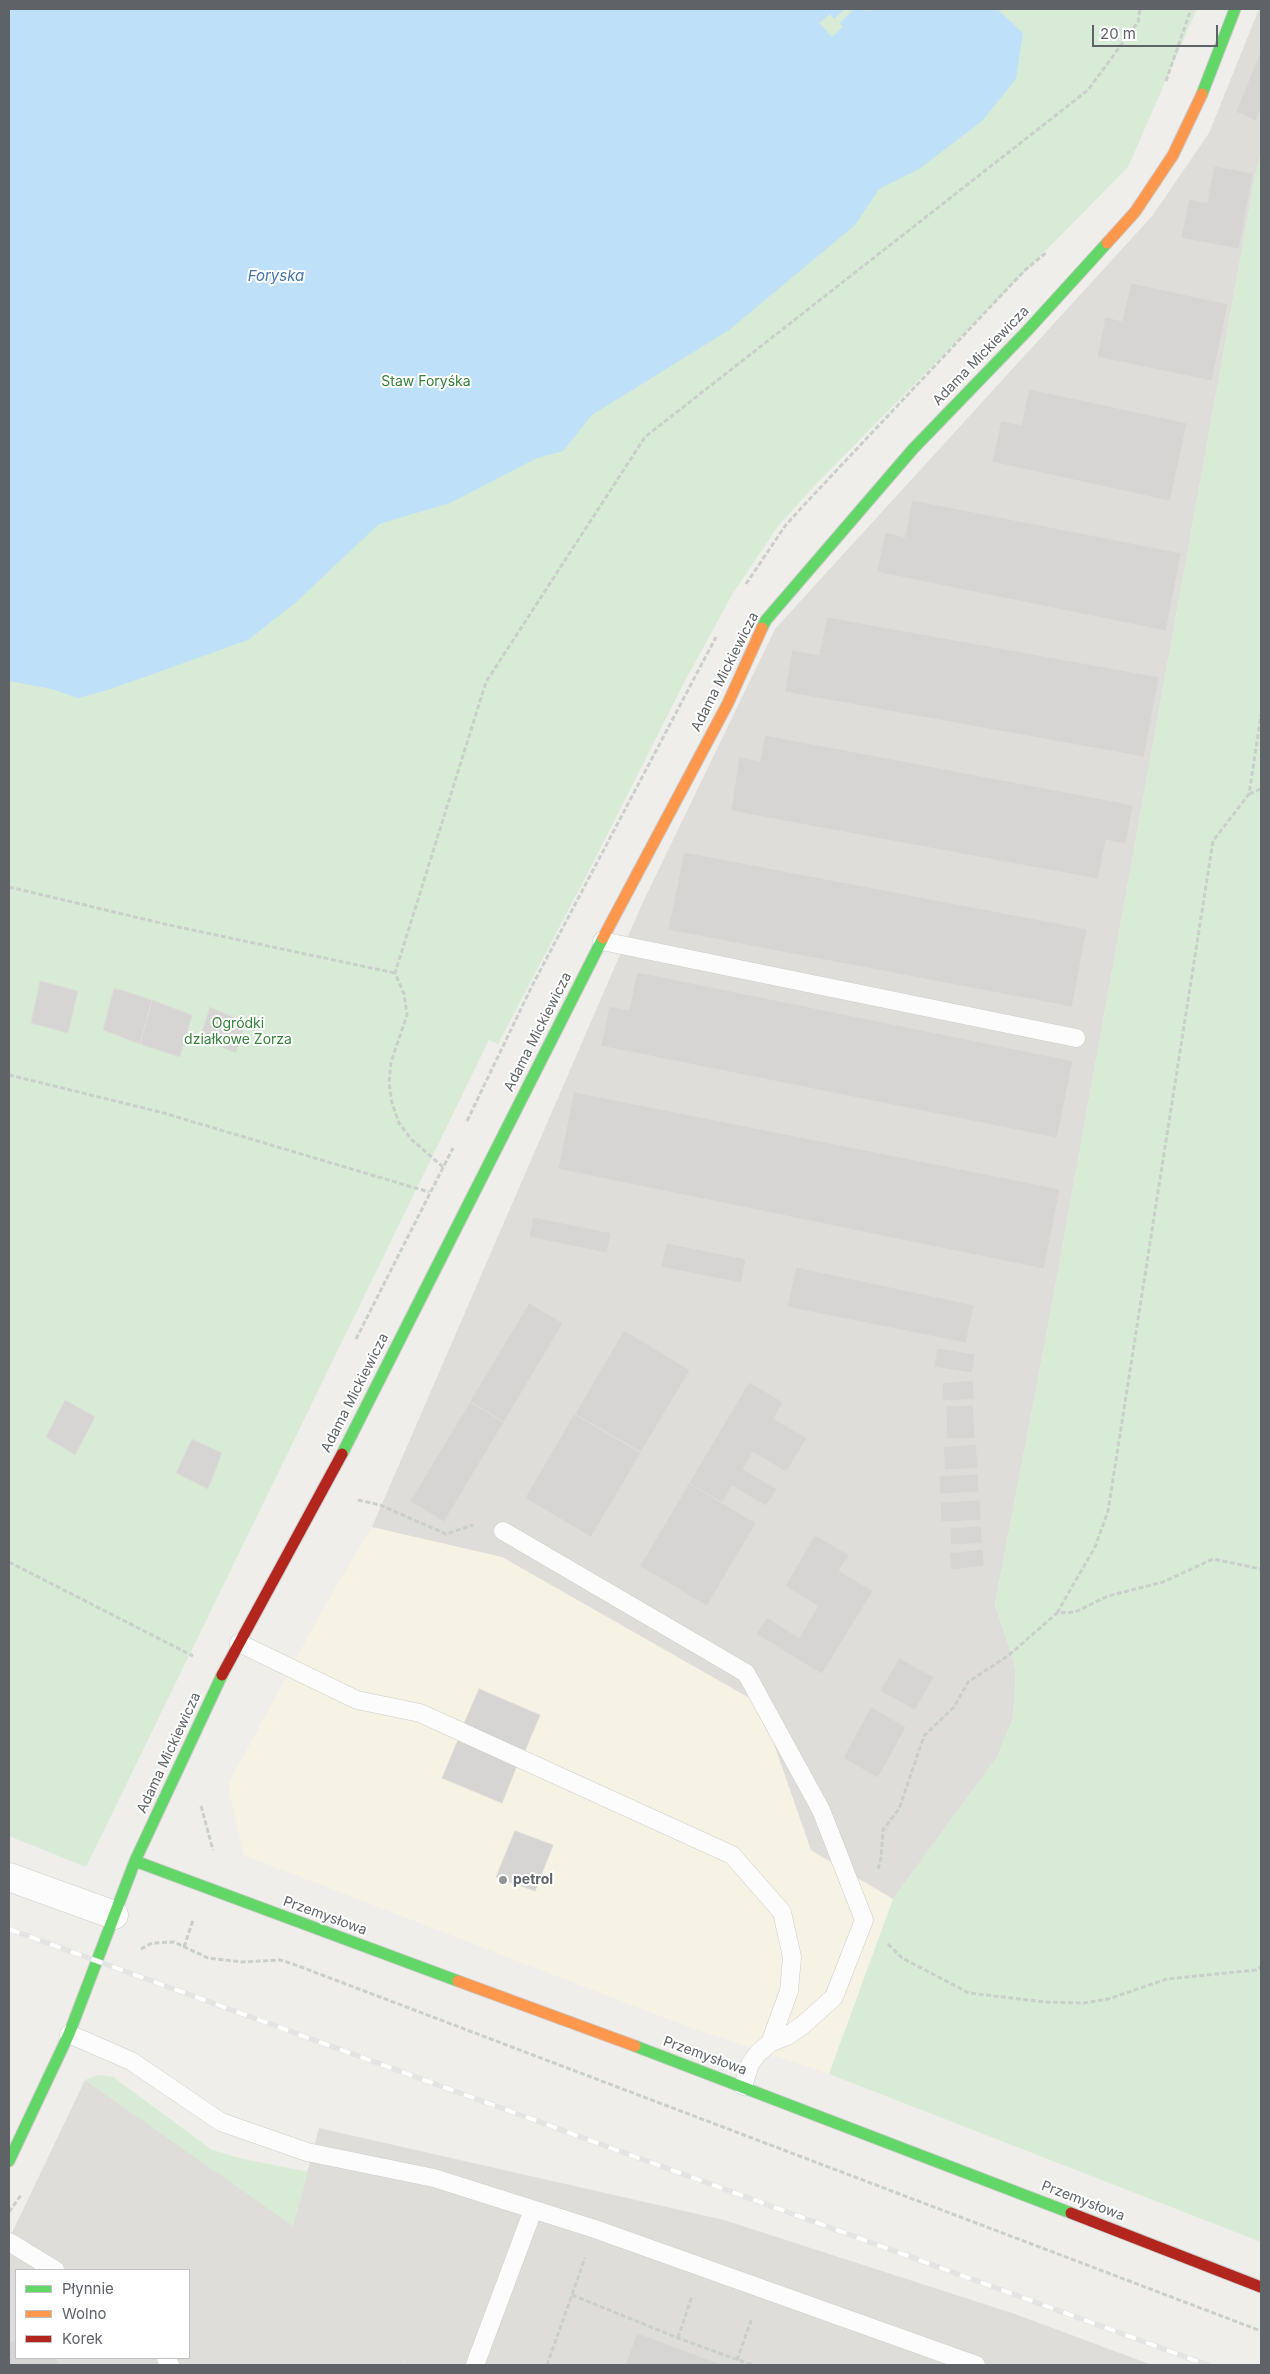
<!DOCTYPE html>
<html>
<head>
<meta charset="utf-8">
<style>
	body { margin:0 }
	#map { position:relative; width:1270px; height:2374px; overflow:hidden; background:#efeeea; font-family:Inter,sans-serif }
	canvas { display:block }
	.frame { position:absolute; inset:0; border:10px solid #5f6368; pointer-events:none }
	.legend { position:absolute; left:15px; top:2269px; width:175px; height:90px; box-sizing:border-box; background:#fff; border:1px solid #bfc1c3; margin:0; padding:6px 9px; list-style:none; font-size:15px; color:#5f6368 }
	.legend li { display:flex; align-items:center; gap:10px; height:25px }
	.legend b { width:25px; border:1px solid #bfc1c3 }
	.scale { position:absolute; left:1092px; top:25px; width:126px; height:22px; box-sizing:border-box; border:2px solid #5f6368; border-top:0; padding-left:6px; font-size:15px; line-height:18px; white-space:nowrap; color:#5f6368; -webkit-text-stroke:4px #fff; paint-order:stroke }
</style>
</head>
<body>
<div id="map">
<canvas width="1270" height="2374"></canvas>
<div class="frame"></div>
<ul class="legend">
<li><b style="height:6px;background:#63d668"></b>Płynnie</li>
<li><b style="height:6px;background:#ff974d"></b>Wolno</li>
<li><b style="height:6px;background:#b3261e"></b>Korek</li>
</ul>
<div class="scale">20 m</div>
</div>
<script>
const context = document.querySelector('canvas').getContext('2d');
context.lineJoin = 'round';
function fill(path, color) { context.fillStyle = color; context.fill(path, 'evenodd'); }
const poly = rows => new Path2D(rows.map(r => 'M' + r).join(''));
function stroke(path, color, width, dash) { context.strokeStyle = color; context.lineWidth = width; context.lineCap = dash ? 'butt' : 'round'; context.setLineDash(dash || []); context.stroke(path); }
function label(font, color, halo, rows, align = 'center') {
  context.font = font + ' Inter,sans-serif'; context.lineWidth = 4; context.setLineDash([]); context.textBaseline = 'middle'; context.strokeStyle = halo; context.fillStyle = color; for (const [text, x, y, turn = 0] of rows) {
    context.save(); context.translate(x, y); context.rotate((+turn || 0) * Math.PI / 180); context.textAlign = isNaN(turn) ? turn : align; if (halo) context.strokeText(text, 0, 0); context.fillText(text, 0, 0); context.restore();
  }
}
fill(poly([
	[372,1527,502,1557,760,1704,811,1850,893,1899,829,2074,673,2021,244,1855,230,1797,230,1781,322,1611]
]), '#f7f3e4');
fill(poly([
	[1259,9,1261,9,1261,153,1256,172,1049,1321,995,1604,1016,1669,1013,1718,997,1757,893,1899,811,1850,760,1704,502,1557,372,1527,642,904,775,629,1153,215,1209,133],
	[85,2080,293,2225,319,2128,724,2220,1015,2314,1152,2365,404,2365,406,2356,403,2365,9,2365,9,2239],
	[16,2270,189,2270,189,2358,16,2358]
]), '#dfddda');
fill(poly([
	[9,9,1197,9,1128,167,820,480,778,526,733,593,686,679,594,861,498,1044,489,1040,86,1867,9,1836],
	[1261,153,1261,2242,829,2074,893,1899,997,1757,1013,1718,1016,1669,995,1604,1049,1321,1256,172],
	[98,2075,113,2077,212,2150,243,2159,308,2172,293,2226,85,2080]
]), '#d8ebd6');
fill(poly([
	[9,9,845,9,834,19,830,14,819,23,832,37,843,27,840,23,854,9,870,11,874,9,997,9,1023,33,1016,79,982,121,919,169,879,189,855,225,729,330,592,415,563,451,537,458,450,503,379,524,295,603,248,640,108,690,78,698,52,689,9,681]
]), '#bfe0f9');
const building = poly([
	[1261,50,1261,108,1256,121,1236,112,1261,50],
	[1214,166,1253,173,1239,249,1181,238,1189,199,1207,203,1214,166],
	[1131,283,1228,304,1212,381,1097,357,1105,317,1122,321,1131,283],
	[1029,389,1187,423,1170,501,992,462,1001,421,1021,425,1029,389],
	[912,500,1181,553,1166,631,877,572,885,532,905,537,912,500],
	[827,617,1159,677,1144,757,785,692,792,650,819,655,827,617],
	[765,735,1133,805,1126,844,1106,840,1098,879,731,811,739,757,760,761,765,735],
	[684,852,1087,929,1072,1007,668,930,684,852],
	[637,972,1073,1061,1057,1138,601,1046,609,1006,629,1010,637,972],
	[40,981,78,991,68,1033,31,1023,40,981],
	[114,988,152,1000,140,1044,103,1030,114,988],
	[152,1000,192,1015,180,1057,140,1044,152,1000],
	[210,1007,245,1022,236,1053,200,1038,210,1007],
	[574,1092,1060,1189,1044,1269,558,1169,574,1092],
	[533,1217,611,1233,607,1253,529,1237,533,1217],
	[666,1243,746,1259,741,1283,661,1267,666,1243],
	[796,1267,974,1305,966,1343,787,1307,796,1267],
	[529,1303,563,1323,504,1422,470,1401,529,1303],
	[624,1330,690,1370,641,1452,575,1414,624,1330],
	[937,1348,975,1354,972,1373,934,1367,937,1348],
	[973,1380,974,1399,943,1401,942,1383,973,1380],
	[749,1382,783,1402,774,1419,807,1438,786,1472,753,1452,743,1469,777,1489,766,1506,732,1486,722,1503,689,1483,749,1382],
	[65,1400,95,1417,75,1455,46,1437,65,1400],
	[470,1402,504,1422,444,1522,410,1501,470,1402],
	[973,1405,975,1438,947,1439,946,1406,973,1405],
	[574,1414,641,1453,591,1537,525,1498,574,1414],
	[192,1439,222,1453,208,1489,176,1473,192,1439],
	[976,1444,978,1468,945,1470,943,1447,976,1444],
	[978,1474,979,1492,940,1494,939,1476,978,1474],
	[689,1483,756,1523,707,1606,640,1566,689,1483],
	[980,1500,981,1520,941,1522,940,1502,980,1500],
	[981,1526,982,1543,951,1545,950,1528,981,1526],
	[815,1535,849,1555,839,1571,873,1591,822,1674,756,1634,767,1617,799,1638,818,1606,785,1586,815,1535],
	[983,1549,984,1566,951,1570,949,1553,983,1549],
	[899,1658,934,1677,915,1710,880,1691,899,1658],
	[479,1689,540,1715,524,1753,463,1726,479,1689],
	[871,1707,906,1727,878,1778,843,1758,871,1707],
	[458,1740,517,1765,502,1803,442,1778,458,1740],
	[515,1831,553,1845,535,1891,496,1877,515,1831],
	[637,2333,723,2365,625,2365,637,2333],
	[16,2340,16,2358,56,2358,59,2365,9,2365,9,2343,16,2340]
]);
fill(building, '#d6d5d3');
stroke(building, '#deddd9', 1);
const lane = poly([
	[602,941,1076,1038],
	[503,1531,746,1673,821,1810,864,1920,834,1997,803,2025,787,2036,770,2043],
	[239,1643,357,1700,420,1713,732,1855,782,1912,792,1957,789,1991,770,2043,758,2053,750,2064,743,2086],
	[69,2034,131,2061,221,2122,307,2152,434,2178,595,2229,976,2365],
	[9,2242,55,2270],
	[166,2358,170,2365],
	[475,2365,533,2210]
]);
const street = poly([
	[9,1877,114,1915]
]);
const fast = poly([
	[1202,94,1235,9],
	[762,628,766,620,913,449,1027,331,1107,243],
	[342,1454,603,938],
	[135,1861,458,1981],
	[635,2046,1071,2213],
	[9,2161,69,2034,135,1861,222,1675]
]);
const slow = poly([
	[1107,243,1135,212,1173,155,1202,94],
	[603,938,728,703,762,628],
	[458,1981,635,2046]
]);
const jam = poly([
	[222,1675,342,1454],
	[1071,2213,1261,2287]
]);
stroke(lane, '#cbcccc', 19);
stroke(street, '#cbcccc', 29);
stroke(fast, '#cacacb', 13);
stroke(slow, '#cacacb', 13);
stroke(jam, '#cacacb', 13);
stroke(poly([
	[1166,81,1191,9],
	[746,584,785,526,804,505,1025,270,1047,252],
	[1249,794,1261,789],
	[9,887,169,925,395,973],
	[9,1075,160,1112,429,1192],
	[467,1121,532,986,716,637],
	[443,1167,411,1139,399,1123,392,1103,389,1083,391,1062,407,1015,404,994,395,973,486,682,645,437,1088,90,1138,22,1140,9],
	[356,1339,453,1148],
	[358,1500,380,1505,446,1534,473,1525],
	[9,1562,193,1656],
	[1057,1613,1095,1547,1108,1511,1213,841,1249,794,1261,715],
	[201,1806,213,1850],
	[878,1869,881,1858,883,1830,899,1809,924,1736,954,1707,968,1682,1009,1655,1057,1613,1075,1612,1108,1596,1163,1582,1213,1559,1261,1569],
	[888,1944,902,1958,969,1993,1045,2002,1084,2003,1108,1999,1167,1979,1256,1970,1261,1967],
	[184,1947,193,1920],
	[141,1949,152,1943,174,1942,208,1958,242,1962,280,1960,293,1964,1261,2331],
	[9,2212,21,2195],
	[572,2295,678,2338,752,2365],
	[678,2338,692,2296],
	[737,2360,752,2318],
	[547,2365,585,2258]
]), '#cacfcc', 3, [5, 2.5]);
stroke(lane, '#fdfcfc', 18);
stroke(street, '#fdfcfc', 28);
stroke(fast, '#63d668', 11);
stroke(slow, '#ff974d', 11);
stroke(jam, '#b3261e', 11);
const rail = poly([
	[9,1929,1208,2365]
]);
stroke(rail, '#e4e4e4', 5.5);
stroke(rail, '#fff', 4, [11]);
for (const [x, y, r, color] of [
	[503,1880,5,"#919496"]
]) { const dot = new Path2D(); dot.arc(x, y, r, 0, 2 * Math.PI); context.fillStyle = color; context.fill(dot); stroke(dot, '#fff', 2); }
label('14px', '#5f6368', '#fff', [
	["Adama Mickiewicza",981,356,-46],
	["Adama Mickiewicza",725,672,-63],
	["Adama Mickiewicza",538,1032,-63],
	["Adama Mickiewicza",355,1393,-63],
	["Adama Mickiewicza",169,1753,-65],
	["Przemysłowa",325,1916,20],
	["Przemysłowa",705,2056,20],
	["Przemysłowa",1083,2201,21]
]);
label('14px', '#348238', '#fff', [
	["Staw Foryśka",426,382],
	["Ogródki",238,1024],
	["działkowe Zorza",238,1040]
]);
label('bold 14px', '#5f6368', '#fff', [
	["petrol",513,1880]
], 'left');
label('italic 15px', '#4174aa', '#fff', [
	["Foryska",276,276]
]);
</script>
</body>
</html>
